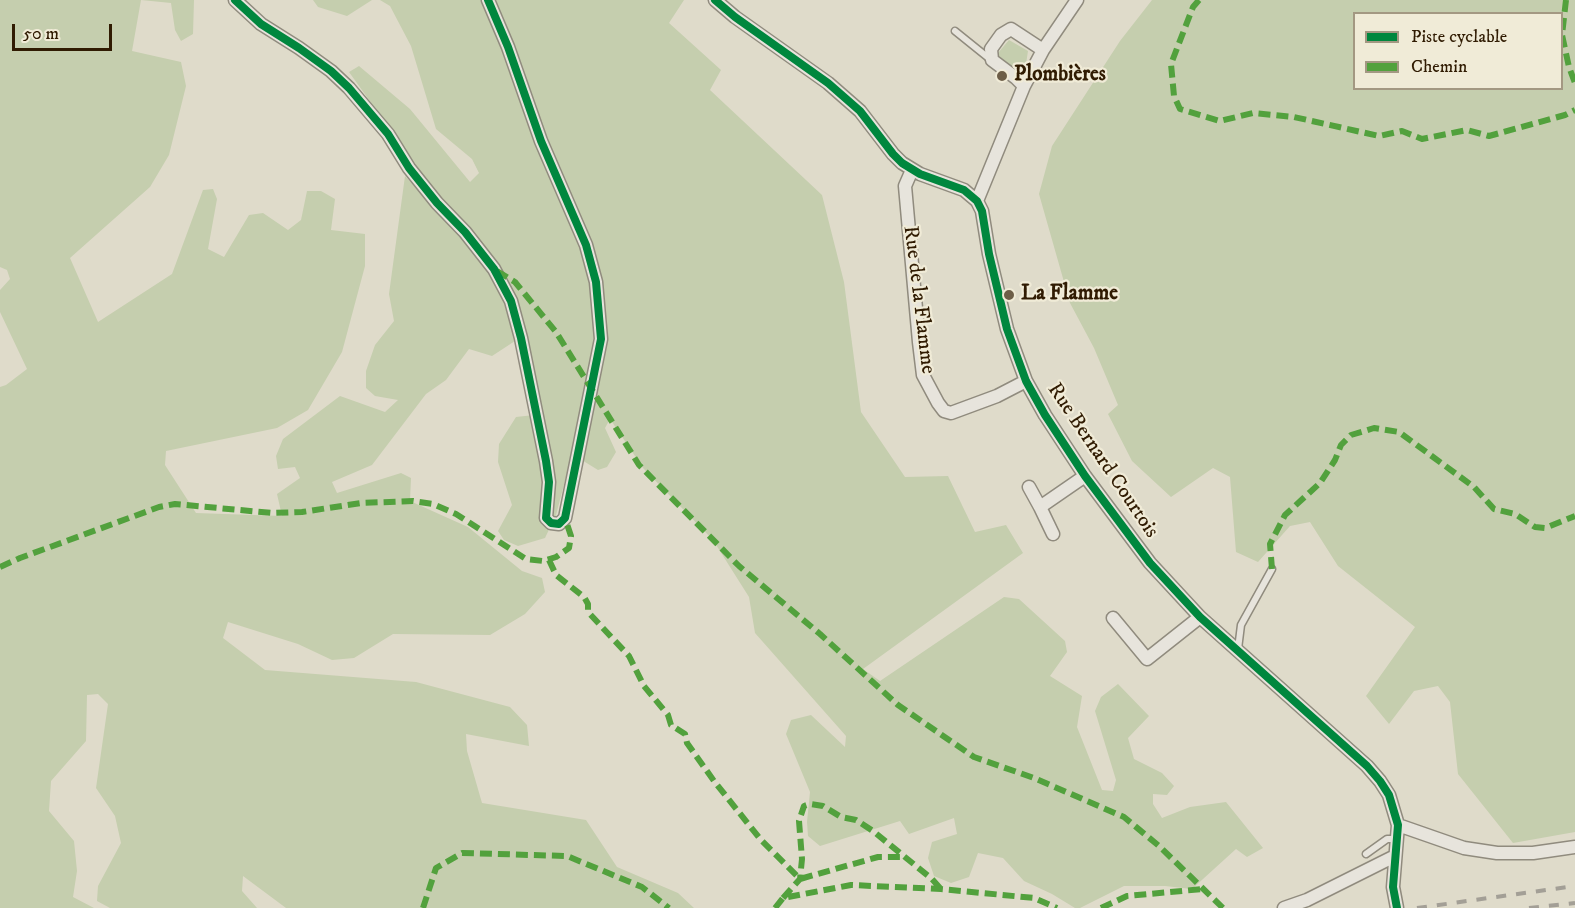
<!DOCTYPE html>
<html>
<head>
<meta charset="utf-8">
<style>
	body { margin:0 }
	#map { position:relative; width:1575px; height:908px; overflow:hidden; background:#dfdbca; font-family:"IM FELL DW Pica",serif }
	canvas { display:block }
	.legend { position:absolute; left:1353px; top:12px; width:210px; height:78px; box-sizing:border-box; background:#f0ebd7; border:2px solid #a39882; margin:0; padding:8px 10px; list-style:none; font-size:18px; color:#301b02 }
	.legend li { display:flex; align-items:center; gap:12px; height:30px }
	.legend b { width:30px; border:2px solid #a39882 }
	.scale { position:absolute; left:12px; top:24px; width:100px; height:27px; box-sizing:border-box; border:3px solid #301b02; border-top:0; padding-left:8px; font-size:18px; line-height:21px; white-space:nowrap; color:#301b02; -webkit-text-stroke:4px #f0ebd7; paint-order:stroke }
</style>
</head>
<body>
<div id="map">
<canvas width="1575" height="908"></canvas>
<ul class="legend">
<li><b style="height:8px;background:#00873e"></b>Piste cyclable</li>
<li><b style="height:8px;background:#52a13d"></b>Chemin</li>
</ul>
<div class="scale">50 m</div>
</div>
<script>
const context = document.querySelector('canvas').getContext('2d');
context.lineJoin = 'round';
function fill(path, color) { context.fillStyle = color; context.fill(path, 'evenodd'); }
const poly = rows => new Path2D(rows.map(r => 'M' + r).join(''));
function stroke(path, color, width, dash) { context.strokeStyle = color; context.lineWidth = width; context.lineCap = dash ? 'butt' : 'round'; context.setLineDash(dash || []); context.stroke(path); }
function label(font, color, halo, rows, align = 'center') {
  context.font = font + ' "IM FELL DW Pica",serif'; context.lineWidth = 4.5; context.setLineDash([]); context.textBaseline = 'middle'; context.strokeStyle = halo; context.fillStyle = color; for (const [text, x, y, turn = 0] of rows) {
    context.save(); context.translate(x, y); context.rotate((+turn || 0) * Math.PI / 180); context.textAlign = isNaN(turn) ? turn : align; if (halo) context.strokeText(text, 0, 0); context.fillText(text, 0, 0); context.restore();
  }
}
fill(poly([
	[0,0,194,0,193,34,181,41,175,30,171,3,141,0,132,51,181,62,186,86,169,155,150,187,70,258,98,322,172,274,203,190,213,189,217,199,208,249,224,257,249,215,263,213,288,230,301,220,307,191,321,191,335,199,331,230,365,234,365,266,342,352,308,410,277,428,166,451,165,465,196,513,282,516,277,494,300,478,295,467,278,469,276,456,283,439,340,396,385,412,398,400,375,396,366,388,366,371,375,345,394,321,389,294,405,176,474,251,501,293,515,341,492,356,469,349,446,380,426,394,372,465,332,482,337,493,401,473,411,478,410,501,468,527,522,571,542,578,545,592,525,614,490,635,393,634,354,658,332,660,298,644,228,622,223,638,265,670,416,682,510,707,527,725,529,746,466,734,467,751,482,803,586,820,617,867,678,893,694,908,286,908,243,876,242,891,257,908,110,908,97,901,98,886,121,843,115,816,96,788,108,704,98,694,87,695,86,741,51,781,49,811,74,841,77,871,73,897,94,908,0,908,0,387,6,385,27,369,0,312,0,290,10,279,7,270,0,267],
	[313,0,372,0,347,16,318,7],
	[380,0,684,0,669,23,721,70,710,90,822,195,844,282,861,412,905,477,948,476,975,532,1006,525,1023,553,863,669,880,681,1004,597,1019,599,1065,641,1067,652,1050,676,1082,696,1077,727,1102,790,1113,791,1116,780,1095,711,1101,697,1118,684,1149,716,1128,738,1134,759,1162,773,1174,786,1167,795,1153,794,1153,804,1162,818,1190,807,1226,802,1263,848,1247,857,1236,849,1192,889,1165,886,1124,886,1080,908,1075,908,1052,894,1024,881,1003,858,978,853,969,877,951,883,934,876,928,858,932,842,957,834,954,818,909,834,900,821,820,846,808,836,807,822,810,792,786,734,791,720,811,715,845,747,846,736,755,633,749,597,713,540,643,468,610,419,605,428,616,452,607,467,598,470,572,454,556,515,545,538,518,546,504,540,498,531,512,505,498,462,499,444,516,417,543,414,524,331,507,279,423,175,349,72,359,66,410,109,470,182,479,173,472,159,436,129,411,46,390,6],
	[1152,0,1575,0,1575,832,1513,843,1458,774,1450,702,1438,686,1414,691,1389,724,1366,696,1415,627,1338,566,1310,522,1290,526,1258,562,1236,552,1230,477,1213,468,1171,497,1132,461,1108,414,1118,405,1094,348,1070,303,1039,194,1052,146,1120,41],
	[1354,14,1562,14,1562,88,1354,88],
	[1009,40,1028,51,1026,64,1014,70,998,59,998,53]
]), '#c5ceae');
const lane = poly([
	[955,31,991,60],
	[1238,649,1241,625,1272,569],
	[1366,854,1387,839,1396,839]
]);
const street = poly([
	[235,0,261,24,299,48,331,71,349,88,388,134,409,168,437,203,465,232,494,269,511,301,521,338,546,461,549,482,546,518,551,523,559,524,565,518,601,339,596,282,586,245,541,141,508,47,488,0],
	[715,0,735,17,828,83,860,111,893,154,902,163,920,174,964,190,977,201,982,211,989,254,1007,329,1026,381,1045,415,1085,476,1150,563,1200,617,1367,766,1380,781,1389,795,1398,825,1393,887,1397,908],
	[1024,86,1016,78,992,60,991,49,1001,35,1011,29,1043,50],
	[912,170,905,186,919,342,923,375,938,403,944,411,951,413,997,396,1026,381],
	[977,201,1024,86,1043,50,1077,0],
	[1029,487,1040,507,1085,476],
	[1040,507,1053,534],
	[1113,618,1147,659,1200,617],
	[1398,825,1464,848,1497,853,1533,853,1575,847],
	[1284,908,1307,900,1395,856]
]);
stroke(lane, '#908b7e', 9);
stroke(street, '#908b7e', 15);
stroke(lane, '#e7e4dc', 6);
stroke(street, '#e7e4dc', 12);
stroke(poly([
	[1417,908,1575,886],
	[1529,908,1575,903]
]), '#a39f96', 4, [10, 10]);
stroke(poly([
	[1199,0,1193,7,1171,64,1174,96,1180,109,1220,121,1253,113,1294,117,1379,136,1402,131,1422,139,1467,130,1489,136,1565,115,1575,110],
	[1566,0,1562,35,1569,67,1575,83],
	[497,271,515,282,556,332,639,465,739,566,820,634,898,705,974,757,1034,778,1124,817,1159,846,1223,908],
	[549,560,556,575,584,597,588,604,588,612,629,656,644,686,668,715,671,725,685,734,687,743,714,781,761,840,800,879,878,857,903,857],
	[0,567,20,558,159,507,175,504,272,513,302,512,361,503,413,501,433,504,456,514,526,559,543,561,556,557,569,548,571,536,565,518],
	[1272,569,1270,544,1285,515,1320,483,1335,460,1341,445,1351,435,1374,428,1399,432,1474,487,1494,509,1515,514,1535,527,1545,528,1575,516],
	[783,898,800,879,802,859,799,821,804,806,810,804,823,806,841,817,856,820,873,831,932,879,941,889],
	[423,908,436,868,462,853,567,856,642,887,669,908],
	[775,908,783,898,851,885,941,889,1034,898,1057,908],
	[1101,908,1127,896,1203,889]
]), '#52a13d', 6, [12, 6]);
stroke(poly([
	[235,0,261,24,299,48,331,71,349,88,388,134,409,168,437,203,465,232,494,269,511,301,521,338,546,461,549,482,546,518,551,523,559,524,565,518,601,339,596,282,586,245,541,141,508,47,488,0],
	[715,0,735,17,828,83,860,111,893,154,902,163,920,174,964,190,977,201,982,211,989,254,1007,329,1026,381,1045,415,1085,476,1150,563,1200,617,1367,766,1380,781,1389,795,1398,825,1393,887,1397,908]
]), '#00873e', 8);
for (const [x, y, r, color] of [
	[1002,76,6,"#6d5e48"],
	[1009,295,6,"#6d5e48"]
]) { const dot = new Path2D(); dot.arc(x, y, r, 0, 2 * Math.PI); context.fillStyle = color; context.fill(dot); stroke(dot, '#f0ebd7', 2); }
label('bold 21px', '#301b02', '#f0ebd7', [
	["Plombières",1014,76],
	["La Flamme",1021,295]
], 'left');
label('21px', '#301b02', '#f0ebd7', [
	["Rue de la Flamme",918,300,83],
	["Rue Bernard Courtois",1102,461,56]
]);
</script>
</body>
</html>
